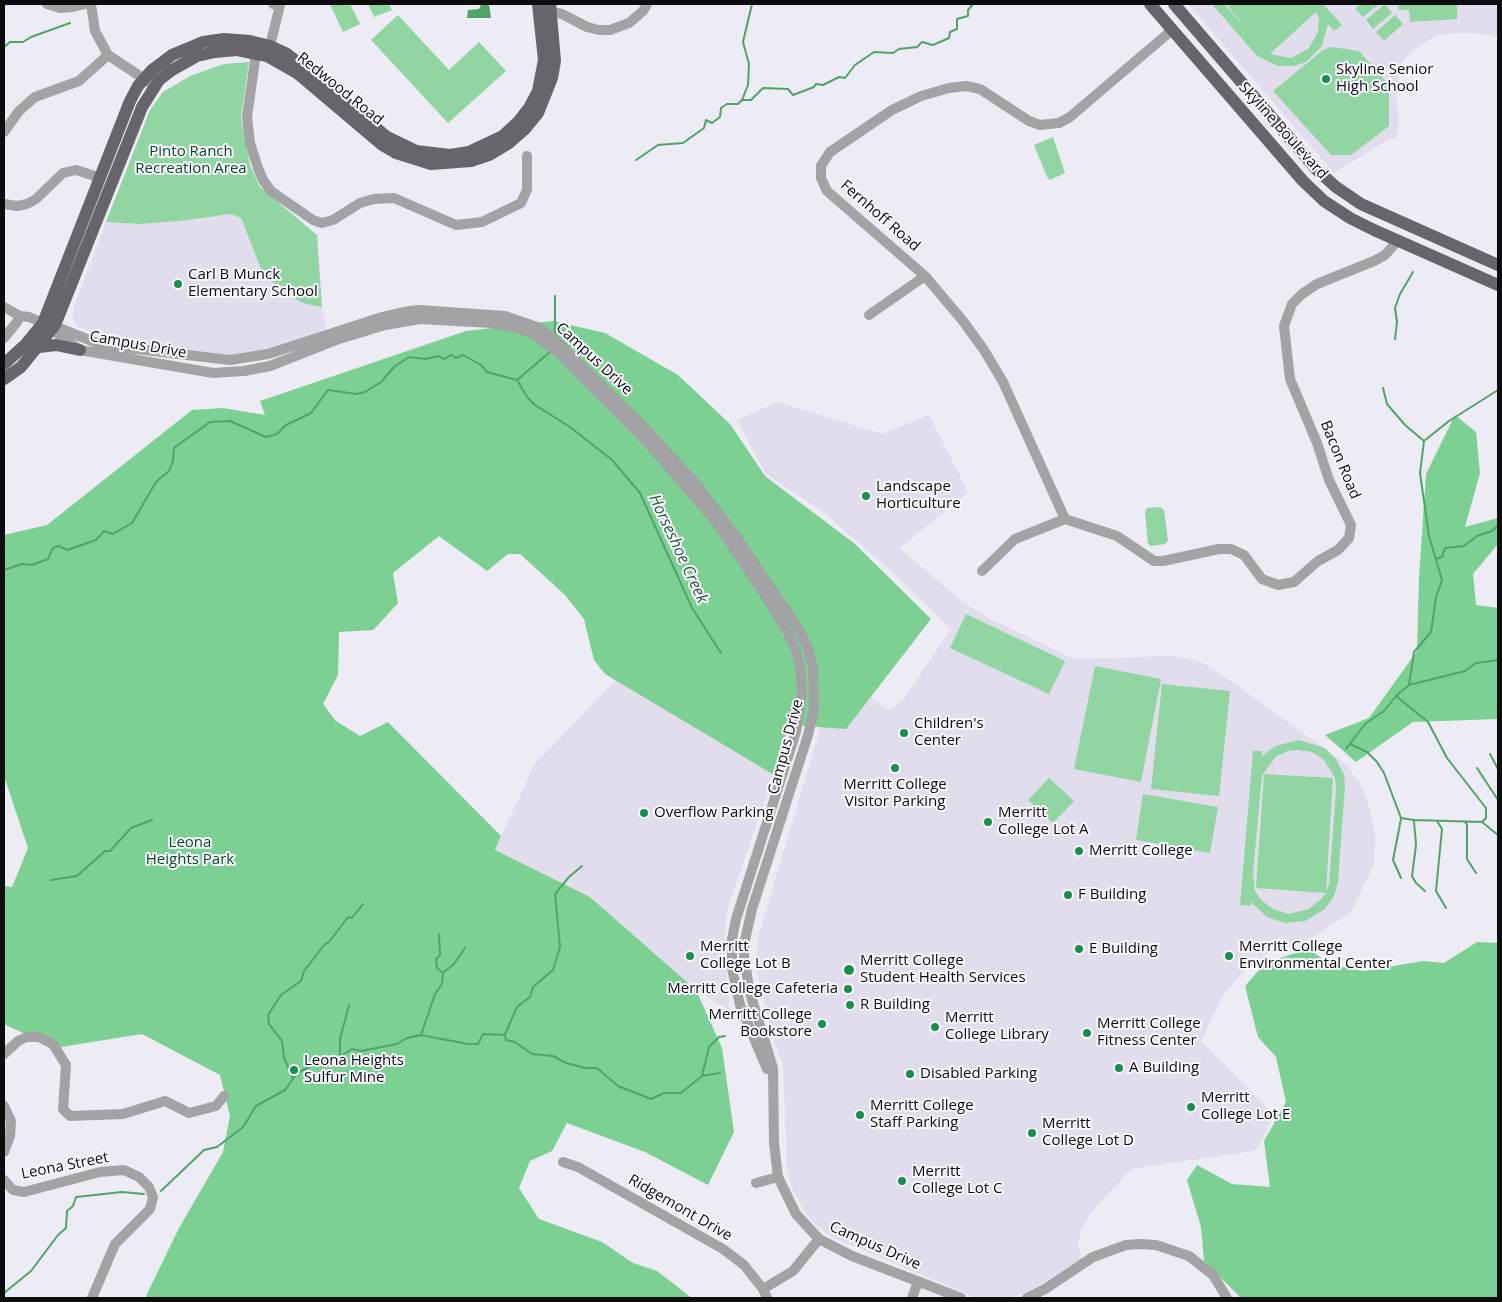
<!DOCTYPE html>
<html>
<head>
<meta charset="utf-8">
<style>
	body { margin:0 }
	#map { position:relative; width:1502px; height:1302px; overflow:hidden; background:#edebf3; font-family:"Open Sans",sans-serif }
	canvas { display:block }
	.frame { position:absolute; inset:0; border:5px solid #0d0c0f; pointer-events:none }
</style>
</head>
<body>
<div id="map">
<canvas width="1502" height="1302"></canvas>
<div class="frame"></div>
</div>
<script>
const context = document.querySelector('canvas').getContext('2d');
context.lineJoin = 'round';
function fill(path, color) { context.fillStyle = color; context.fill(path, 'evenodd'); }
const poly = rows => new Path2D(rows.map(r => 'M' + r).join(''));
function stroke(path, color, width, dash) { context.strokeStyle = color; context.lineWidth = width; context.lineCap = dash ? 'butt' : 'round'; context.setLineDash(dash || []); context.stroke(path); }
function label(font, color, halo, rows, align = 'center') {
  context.font = font + ' "Open Sans",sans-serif'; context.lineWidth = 4; context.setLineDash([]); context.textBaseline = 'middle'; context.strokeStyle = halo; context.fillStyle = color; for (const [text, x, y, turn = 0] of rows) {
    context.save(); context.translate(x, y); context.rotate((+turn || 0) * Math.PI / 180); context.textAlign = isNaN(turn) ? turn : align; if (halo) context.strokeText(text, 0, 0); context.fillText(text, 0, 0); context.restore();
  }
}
fill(poly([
	[1188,4,1498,4,1498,37,1474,33,1452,33,1436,36,1413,50,1401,64,1396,94,1399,120,1397,137,1384,142,1334,173],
	[231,214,241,218,261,269,269,279,291,297,306,304,322,307,326,329,276,348,237,358,117,342,76,326,73,319,74,306,106,222,139,224],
	[778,402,882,434,929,415,968,492,900,548,961,601,990,619,1074,659,1174,656,1201,662,1238,686,1347,765,1360,784,1370,808,1375,837,1374,865,1351,912,1310,939,1266,954,1243,973,1223,995,1201,1041,1274,1115,1259,1146,1253,1151,1131,1169,1092,1211,1081,1230,1078,1242,1081,1259,1030,1291,1012,1297,977,1298,831,1237,816,1225,803,1209,792,1188,787,1168,783,1065,774,1042,755,965,758,938,820,729,827,697,806,599,874,700,888,710,903,700,951,629,890,570,825,514,765,473,737,420],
	[616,680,774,775,727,910,724,949,730,1011,696,990,590,897,495,850,534,765]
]), '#e2ddec');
fill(poly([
	[330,4,350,4,360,24,343,32],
	[368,4,389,4,392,10,374,17],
	[1212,4,1224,4,1248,31,1226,4,1310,4,1313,7,1311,4,1323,4,1342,25,1334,31,1328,24,1322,46,1306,62,1294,66,1278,66,1257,56],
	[1316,12,1319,19,1318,32,1309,48,1291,58,1270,54],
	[1361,4,1379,4,1363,17,1355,9],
	[1385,4,1392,13,1373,29,1366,20],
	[1398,4,1457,4,1457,19,1410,22,1409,10,1399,10],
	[398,15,449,70,479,42,506,71,448,123,371,40],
	[1395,15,1403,24,1384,41,1376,32],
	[1332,47,1359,51,1389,85,1389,126,1351,155,1331,155,1273,91,1323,50],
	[249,62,241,118,250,165,260,187,317,235,322,307,306,304,291,297,269,279,261,269,241,218,231,214,179,221,139,224,106,222,150,110,163,92,190,76,224,64],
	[1053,137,1065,173,1050,180,1047,177,1034,145],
	[1160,507,1164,510,1168,541,1165,544,1151,546,1148,544,1145,512,1147,508],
	[966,614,1065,661,1049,694,950,648],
	[1095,666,1161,679,1141,782,1074,769],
	[1162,684,1230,691,1219,796,1151,789],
	[1299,740,1325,748,1336,759,1344,775,1345,785,1338,882,1334,896,1325,909,1305,921,1285,923,1267,917,1251,902,1251,906,1240,905,1253,751,1262,751,1262,756,1275,746],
	[1297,750,1312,752,1324,760,1335,778,1336,790,1329,884,1326,891,1333,778,1264,774,1256,888,1326,893,1321,899,1309,909,1289,914,1273,909,1261,900,1255,891,1253,872,1262,776,1275,757,1288,751],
	[1049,778,1074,801,1053,823,1028,800],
	[1143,794,1218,807,1210,853,1136,840]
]), '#90d5a2');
fill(poly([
	[553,321,605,333,678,375,730,424,765,476,855,544,931,619,846,729,789,725,774,775,605,674,594,660,584,619,565,595,520,554,508,554,487,571,439,536,393,573,398,603,378,625,373,630,339,632,338,675,323,704,336,721,360,736,388,722,501,836,495,850,590,897,696,990,722,1048,734,1132,708,1185,645,1152,567,1123,552,1151,530,1161,519,1188,539,1219,602,1242,633,1263,657,1271,692,1298,148,1298,146,1296,178,1230,223,1152,230,1116,220,1075,142,1034,55,1048,4,1024,4,886,12,887,28,848,4,776,4,535,47,525,192,410,223,408,265,415,260,401,466,331],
	[1455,415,1476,432,1480,473,1465,527,1498,518,1498,544,1473,574,1476,605,1498,608,1498,719,1413,722,1356,762,1325,735,1369,718,1417,651,1419,578,1426,474],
	[1477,942,1498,943,1498,1298,1241,1298,1204,1261,1201,1227,1187,1180,1197,1165,1232,1184,1270,1187,1264,1141,1286,1102,1276,1057,1258,1037,1245,986,1265,963,1308,949,1332,965,1363,971,1424,961,1444,963]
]), '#7dd094');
fill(poly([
	[489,4,491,18,467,18,468,10,479,9,481,5]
]), '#51a36a');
stroke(poly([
	[4,47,10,42,23,42,31,37,70,23],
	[742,100,748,85,749,64,743,42,752,4],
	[636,160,658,145,683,143,704,128,706,120,712,123,720,117,721,108,727,104,738,104,742,100,751,100,763,88,788,89,793,95,814,87,816,84,823,85,839,77,845,78,855,65,874,52,893,53,899,49,917,47,922,42,933,45,949,38,950,32,957,29,957,19,968,16,968,10,973,4],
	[555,296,555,335],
	[1395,339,1397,322,1395,308,1400,294,1413,272],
	[517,380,550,352],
	[1383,388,1387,404,1405,425,1424,441,1420,473,1429,536,1442,580,1436,597,1431,632,1414,652,1409,685],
	[1424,441,1449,421,1498,390],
	[1436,559,1442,557,1445,548,1464,546,1477,536,1492,531,1498,525],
	[4,570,22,564,32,565,48,559,53,548,59,546,67,550,96,540,104,531,113,534,132,523,156,482,169,471,173,461,174,448,210,422,230,421,266,437,277,434,286,425,311,413,328,390,356,394,365,392,381,382,394,367,409,357,426,359,438,356,444,359,451,355,456,358,463,355,481,365,487,372,517,380,527,397,535,405,570,427,612,460,640,493,692,608,721,653],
	[1396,696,1428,722,1447,758,1486,808,1486,818,1482,822],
	[1350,744,1367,752,1377,762,1384,773,1401,818,1414,820,1482,822,1498,835],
	[1346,749,1365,724,1384,711,1396,696,1409,685,1465,671,1476,663,1498,660],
	[1490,754,1498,769],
	[1477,768,1498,800],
	[1401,819,1393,860,1401,878],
	[1414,821,1416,845,1412,876,1416,883,1425,891],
	[1437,821,1442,829,1436,891,1446,908],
	[1465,822,1467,825,1467,859,1476,873],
	[51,880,77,876,105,851,110,851,131,828,152,820],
	[444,972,454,964,465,948],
	[505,1034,517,1007,530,997,533,987,553,970,560,947,555,894,569,877,582,866],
	[421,1035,435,994,442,984,443,973,437,968,436,959,440,955,439,934],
	[340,1056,340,1039,349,1005],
	[702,1076,709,1047,719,1037,725,1036],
	[293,1078,284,1058,282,1041,269,1024,268,1015,281,995,301,981,304,971,325,944,329,942,348,917,352,918,363,904],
	[161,1191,204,1150,217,1147,243,1127,256,1106,285,1090,297,1073,321,1061,340,1057,352,1049,361,1051,397,1044,407,1038,421,1035,468,1044,478,1044,483,1034,505,1035,506,1040,515,1042,532,1054,553,1056,566,1063,585,1068,597,1068,618,1086,651,1099,664,1093,681,1093,702,1076,720,1073],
	[4,1293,31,1271,58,1235,66,1228,67,1211,73,1206,76,1197,122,1192,144,1194]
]), '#51a36a', 2);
stroke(poly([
	[47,4,60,8,73,7,85,4],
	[91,4,95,31,108,55,155,86],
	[544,10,562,14,587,27,599,30,610,30,629,23,643,11,647,4],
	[270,46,280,5,273,4],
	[256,53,247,117,250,143,258,168,263,180,271,191,313,220,322,223,333,220,360,203,374,199,394,198,456,225,482,222,521,203,527,190,527,156],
	[4,132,19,111,35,97,79,81,108,55],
	[4,204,17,206,27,204,36,199,63,173,76,170,101,178],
	[4,307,20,316,17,322,4,338],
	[869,315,925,276],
	[20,316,29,317,43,323,80,350,213,373,244,371,270,366,336,340,385,325,420,319,492,323,518,328,533,334,559,353,649,444,717,523,763,592,788,633,796,651,800,667,802,693,796,732,736,919,732,939,732,969,740,1005,767,1069],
	[49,324,102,345,230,360,268,354,382,317,403,312,419,310,505,316,537,327,552,337,638,421,697,485,735,535,798,628,807,646,813,666,814,709,808,735,752,909,745,940,744,957,750,993,773,1068,774,1143,778,1177,796,1214,819,1239,852,1256,961,1298],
	[1065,519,1003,382,984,350,963,321,925,276,827,191,821,178,821,166,830,152,892,110,921,96,949,88,966,86,980,89,1029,121,1040,125,1059,123,1070,117,1172,30],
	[982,571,1015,539,1065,519,1117,536,1154,561,1163,561,1219,549,1231,549,1244,555,1262,579,1278,585,1294,582,1318,561,1338,550,1349,538,1351,525,1329,480,1317,443,1290,379,1284,326,1292,304,1302,294,1317,284,1374,261,1385,255,1398,240],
	[4,1054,18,1041,27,1037,39,1037,53,1044,66,1065,63,1109,70,1116,123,1114,165,1101,189,1113,216,1106,224,1096],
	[4,1106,11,1121,10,1136,4,1152],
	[563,1162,578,1167,723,1249,744,1265,763,1289,767,1298],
	[4,1180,13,1190,24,1192,100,1172,124,1170,139,1177,149,1187,153,1197,150,1209,115,1244,92,1298],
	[756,1183,778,1177],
	[763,1289,793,1271,819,1239],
	[912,1298,918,1282],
	[1027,1298,1045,1289,1093,1257,1126,1245,1140,1244,1156,1245,1189,1256,1213,1275,1227,1298]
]), '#a3a2a5', 10);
stroke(poly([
	[1150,4,1303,181,1324,201,1350,218,1374,230,1498,285],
	[1174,4,1317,170,1336,187,1361,204,1498,265],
	[39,347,56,345,80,350],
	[4,364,25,345,43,323,130,101,138,86,152,70,172,55,203,42,224,39,250,41,270,46,287,54,304,67,387,137,416,151,450,155,469,152,503,136,518,122,529,108,538,91,544,60,538,4],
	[4,379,21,367,55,325,142,107,159,80,172,70,197,56,215,52,237,50,267,56,297,73,381,144,396,153,431,164,471,161,489,155,509,143,525,129,538,113,552,78,555,61,550,4]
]), '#67656b', 12);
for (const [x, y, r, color] of [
	[1326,79,5,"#188f4a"],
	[178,284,5,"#188f4a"],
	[866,496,5,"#188f4a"],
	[904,733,5,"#188f4a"],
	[895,768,5,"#188f4a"],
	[644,813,5,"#188f4a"],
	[988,822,5,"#188f4a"],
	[1079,851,5,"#188f4a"],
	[1068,895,5,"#188f4a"],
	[1079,949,5,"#188f4a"],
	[690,956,5,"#188f4a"],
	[1229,956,5,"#188f4a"],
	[849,970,6,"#188f4a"],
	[848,989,5,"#188f4a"],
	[850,1005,5,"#188f4a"],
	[822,1024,5,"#188f4a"],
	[935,1027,5,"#188f4a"],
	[1087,1033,5,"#188f4a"],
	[1119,1068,5,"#188f4a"],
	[294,1070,5,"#188f4a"],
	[910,1074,5,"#188f4a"],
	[1191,1107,5,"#188f4a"],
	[860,1115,5,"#188f4a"],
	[1032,1133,5,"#188f4a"],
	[902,1181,5,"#188f4a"]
]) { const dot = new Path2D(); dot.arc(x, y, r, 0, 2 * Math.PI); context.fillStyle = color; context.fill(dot); stroke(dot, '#faf8ff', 2); }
label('15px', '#0d0c0f', '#faf8ff', [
	["Skyline Senior",1336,70],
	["High School",1336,87],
	["Carl B Munck",188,275],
	["Elementary School",188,292],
	["Landscape",876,487],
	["Horticulture",876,504],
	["Children's",914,724],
	["Center",914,741],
	["Merritt College",895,785,"center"],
	["Visitor Parking",895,802,"center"],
	["Overflow Parking",654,813],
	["Merritt",998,813],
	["College Lot A",998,830],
	["Merritt College",1089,851],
	["F Building",1078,895],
	["Merritt",700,947],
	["College Lot B",700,964],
	["Merritt College",1239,947],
	["Environmental Center",1239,964],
	["E Building",1089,949],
	["Merritt College",860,961],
	["Student Health Services",860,978],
	["Merritt College Cafeteria",838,989,"right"],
	["R Building",860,1005],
	["Merritt College",812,1015,"right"],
	["Bookstore",812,1032,"right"],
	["Merritt",945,1018],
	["College Library",945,1035],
	["Merritt College",1097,1024],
	["Fitness Center",1097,1041],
	["Leona Heights",304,1061],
	["Sulfur Mine",304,1078],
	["A Building",1129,1068],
	["Disabled Parking",920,1074],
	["Merritt",1201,1098],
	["College Lot E",1201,1115],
	["Merritt College",870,1106],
	["Staff Parking",870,1123],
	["Merritt",1042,1124],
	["College Lot D",1042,1141],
	["Merritt",912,1172],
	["College Lot C",912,1189]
], 'left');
label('15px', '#0d0c0f', '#faf8ff', [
	["Redwood Road",340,89,39],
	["Skyline Boulevard",1283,131,48],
	["Fernhoff Road",880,216,41],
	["Campus Drive",138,345,10],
	["Campus Drive",594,359,43],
	["Bacon Road",1340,460,68],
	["Campus Drive",786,747,-75],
	["Leona Street",65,1166,-11],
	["Ridgemont Drive",680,1208,30],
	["Campus Drive",875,1246,24]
]);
label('15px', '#084923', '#faf8ff', [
	["Pinto Ranch",191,152],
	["Recreation Area",191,169],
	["Leona",190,843],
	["Heights Park",190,860]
]);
label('italic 16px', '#225d36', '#faf8ff', [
	["Horseshoe Creek",678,549,65]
]);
</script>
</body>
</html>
